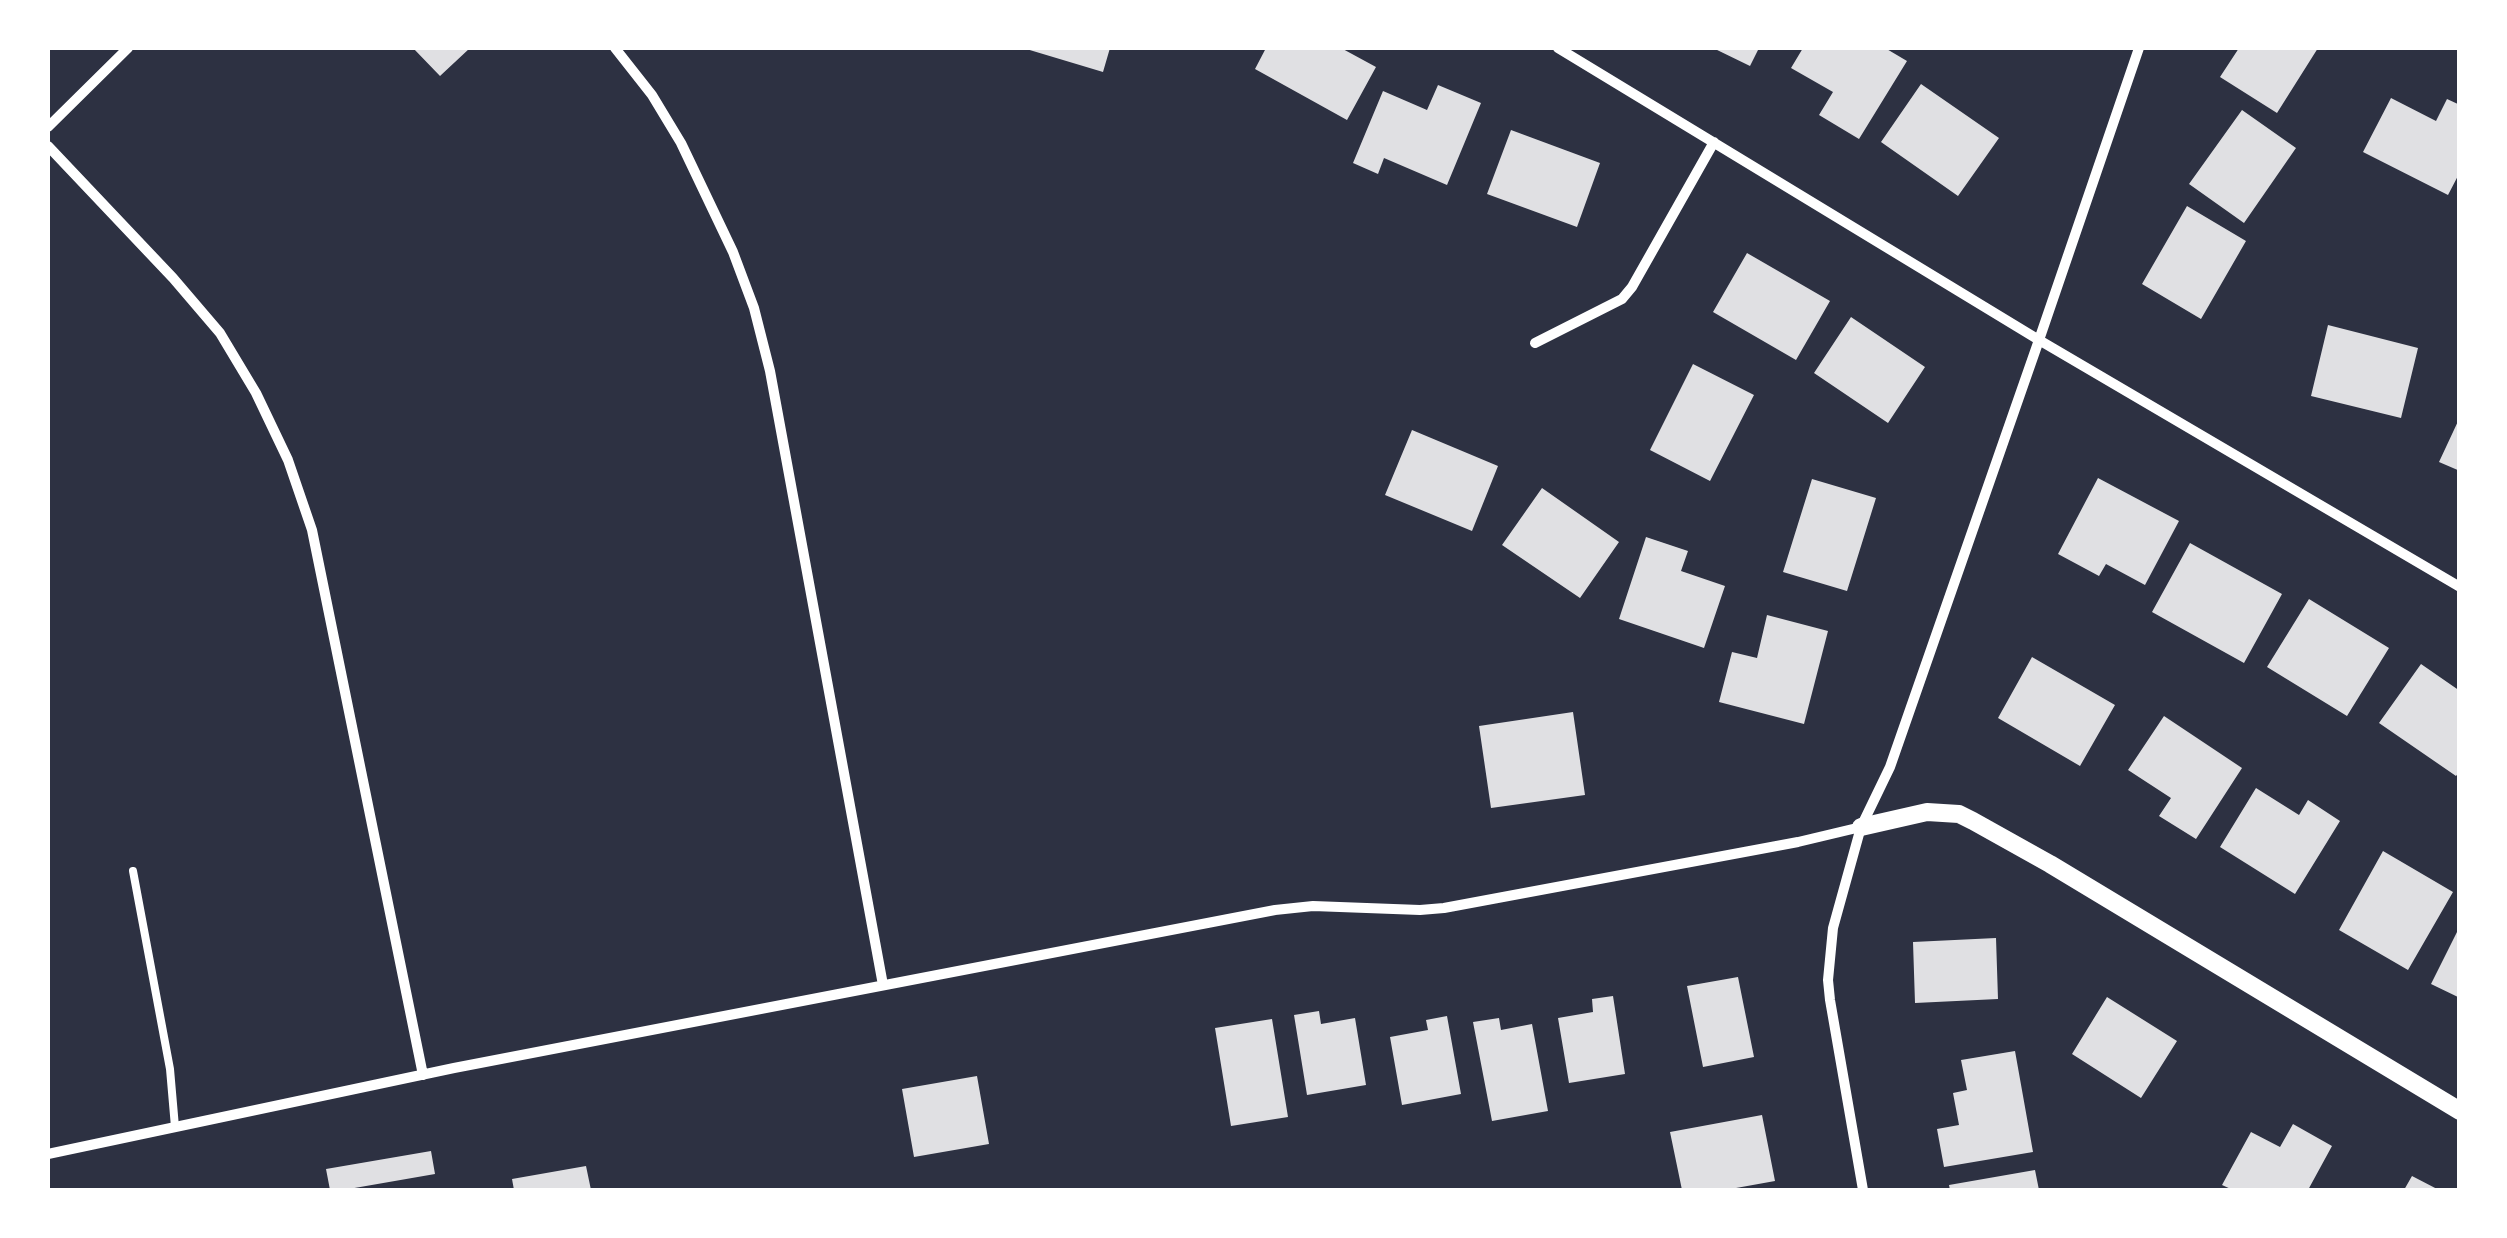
<!DOCTYPE html>
<html>
<head>
<meta charset="utf-8">
<style>
	body { margin:0 }
	#map { position:relative; width:2507px; height:1238px; overflow:hidden; background:#2d3142; font-family:"Open Sans",sans-serif }
	canvas { display:block }
	.frame { position:absolute; inset:0; border:50px solid #fff; pointer-events:none }
</style>
</head>
<body>
<div id="map">
<canvas width="2507" height="1238"></canvas>
<div class="frame"></div>
</div>
<script>
const context = document.querySelector('canvas').getContext('2d');
context.lineJoin = 'round';
function fill(path, color) { context.fillStyle = color; context.fill(path, 'evenodd'); }
const poly = rows => new Path2D(rows.map(r => 'M' + r).join(''));
function stroke(path, color, width, dash) { context.strokeStyle = color; context.lineWidth = width; context.lineCap = dash ? 'butt' : 'round'; context.setLineDash(dash || []); context.stroke(path); }
fill(poly([
	[413,48,470,48,440,76],
	[1023,48,1110,48,1103,72],
	[1266,48,1341,48,1376,67,1347,120,1255,69],
	[1713,48,1759,48,1750,66],
	[1803,48,1885,48,1907,61,1859,139,1819,115,1833,92,1791,68],
	[2239,48,2318,48,2277,113,2220,77],
	[1921,84,1999,138,1958,196,1881,142],
	[1438,85,1481,103,1447,185,1384,158,1378,174,1353,163,1383,91,1427,110],
	[2391,98,2436,121,2447,99,2460,105,2460,172,2448,195,2363,152],
	[2242,110,2296,148,2244,223,2189,184],
	[1511,130,1600,163,1577,227,1487,194],
	[2187,206,2246,241,2201,319,2142,284],
	[1747,253,1830,301,1796,360,1713,312],
	[1851,317,1925,367,1888,423,1814,373],
	[2328,325,2418,348,2401,418,2311,396],
	[1693,364,1754,395,1710,481,1650,450],
	[2460,417,2460,471,2439,462],
	[1412,430,1498,466,1472,531,1385,495],
	[2098,478,2179,521,2145,585,2106,564,2099,576,2058,554],
	[1812,479,1876,498,1847,591,1783,572],
	[1542,488,1619,542,1580,598,1502,545],
	[1646,537,1688,551,1681,571,1725,586,1704,648,1619,619],
	[2190,543,2282,594,2244,663,2152,612],
	[2309,599,2389,648,2347,716,2267,667],
	[1767,615,1828,631,1804,724,1719,702,1732,652,1757,658],
	[2032,657,2115,705,2080,766,1998,718],
	[2421,664,2460,691,2460,771,2456,776,2379,723],
	[1573,712,1585,795,1491,808,1479,726],
	[2164,716,2242,768,2196,839,2159,816,2171,798,2128,770],
	[2256,788,2299,815,2308,800,2340,821,2295,894,2220,847],
	[2383,851,2453,892,2408,970,2339,930],
	[2460,926,2460,998,2431,984],
	[1996,938,1998,999,1915,1003,1913,942],
	[1738,977,1754,1057,1703,1067,1687,986],
	[1613,996,1625,1074,1569,1083,1558,1018,1593,1012,1592,999],
	[2107,997,2177,1041,2141,1098,2072,1054],
	[1319,1011,1321,1024,1355,1018,1366,1085,1307,1095,1294,1015],
	[1447,1016,1461,1094,1402,1105,1390,1037,1428,1030,1426,1020],
	[1499,1018,1501,1030,1532,1024,1548,1111,1492,1121,1473,1022],
	[1272,1019,1288,1117,1231,1126,1215,1028],
	[2015,1051,2033,1152,1944,1167,1937,1129,1959,1125,1953,1093,1967,1090,1961,1060],
	[977,1076,989,1144,914,1157,902,1089],
	[1762,1115,1775,1181,1725,1190,1682,1190,1670,1132],
	[2293,1124,2332,1146,2308,1190,2233,1190,2222,1185,2251,1132,2280,1147],
	[431,1151,435,1174,343,1190,330,1190,326,1169],
	[586,1166,591,1190,514,1190,512,1179],
	[2035,1170,2039,1190,1950,1190,1949,1185],
	[2412,1176,2439,1190,2404,1190]
]), '#e0e0e3');
stroke(poly([
	[133,871,170,1069,175,1127]
]), '#fff', 8);
stroke(poly([
	[615,48,652,95,681,143,733,252,754,308,770,371,883,985],
	[1558,48,2039,340,2460,587],
	[48,127,128,48],
	[48,146,173,278,220,333,256,393,288,460,312,530,423,1075],
	[1535,343,1622,299,1632,287,1714,142],
	[48,1154,454,1068,1275,910,1313,906,1420,910,1444,908,1798,842,1861,827],
	[1863,1190,1830,1000,1828,980,1833,928,1861,827,1890,767,2039,340,2139,48]
]), '#fff', 10);
stroke(poly([
	[1861,827,1927,812,1959,814,1973,821,2050,864,2460,1111]
]), '#fff', 18);
</script>
</body>
</html>
